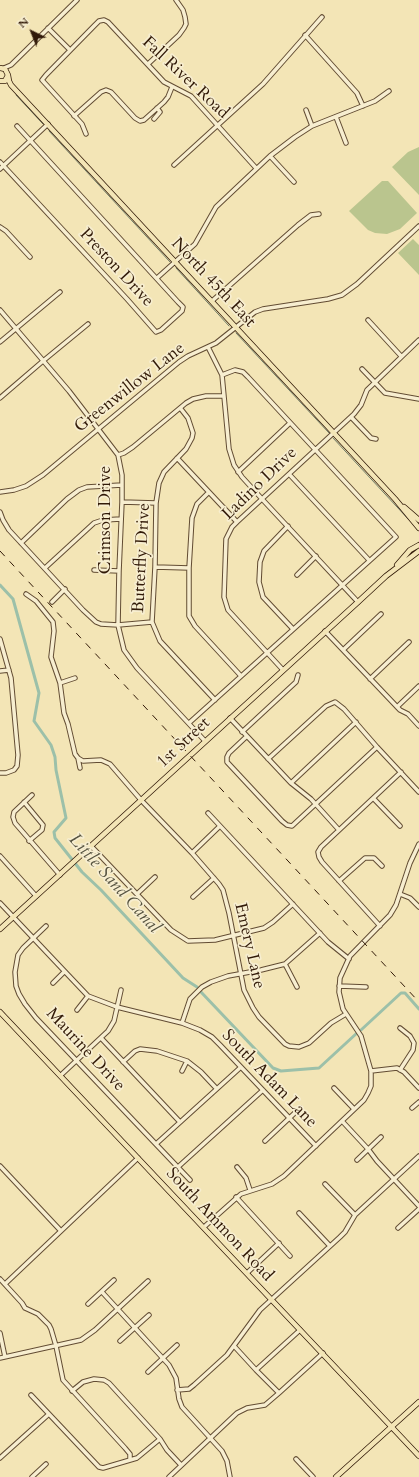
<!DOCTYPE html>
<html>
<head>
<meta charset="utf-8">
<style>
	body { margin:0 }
	#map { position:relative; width:419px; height:1477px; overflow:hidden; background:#f3e5b6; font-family:Cardo,serif }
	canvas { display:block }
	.north { position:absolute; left:12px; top:12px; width:40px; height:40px; -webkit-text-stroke:3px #f7eed0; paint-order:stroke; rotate:317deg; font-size:11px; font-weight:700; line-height:16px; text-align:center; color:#311907 }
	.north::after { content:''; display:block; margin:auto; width:14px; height:18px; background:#311907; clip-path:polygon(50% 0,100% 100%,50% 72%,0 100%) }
</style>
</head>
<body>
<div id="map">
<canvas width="419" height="1477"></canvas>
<div class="north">N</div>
</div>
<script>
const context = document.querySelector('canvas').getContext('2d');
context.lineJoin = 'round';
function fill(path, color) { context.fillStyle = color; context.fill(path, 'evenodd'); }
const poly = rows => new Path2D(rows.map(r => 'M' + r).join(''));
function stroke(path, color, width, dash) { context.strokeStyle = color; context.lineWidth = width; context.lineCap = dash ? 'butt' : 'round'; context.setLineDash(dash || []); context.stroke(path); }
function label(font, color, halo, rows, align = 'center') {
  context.font = font + ' Cardo,serif'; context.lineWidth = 3.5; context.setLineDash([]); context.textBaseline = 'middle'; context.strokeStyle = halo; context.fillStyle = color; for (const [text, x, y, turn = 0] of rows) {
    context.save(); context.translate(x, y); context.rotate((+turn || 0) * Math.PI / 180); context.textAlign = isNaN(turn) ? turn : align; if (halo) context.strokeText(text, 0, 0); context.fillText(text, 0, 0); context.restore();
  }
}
fill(poly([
	[419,147,419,195,392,167,408,152],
	[382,181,388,181,417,213,400,229,387,234,375,233,368,230,349,211],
	[413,239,419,245,419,275,398,253]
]), '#bac58e');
stroke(poly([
	[16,95,43,124],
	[49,131,170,262],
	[176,268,229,326],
	[236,333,329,433],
	[333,438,410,521]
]), '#717d68', 1);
stroke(poly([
	[0,585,13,599,39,693,34,721,51,745,55,757,56,770,66,818,54,832,55,838,82,872,101,890,183,978,197,987],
	[201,992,273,1068,281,1071,319,1068,357,1033],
	[361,1030,401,993,405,993,419,1009]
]), '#9cc0a9', 3);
const minor = poly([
	[48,28,70,50],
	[305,35,357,93,363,106],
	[148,64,179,35,184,28,186,24,185,17,183,10,176,0],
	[4,68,11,65,77,0],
	[306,110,312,126],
	[74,116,101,92,106,90,111,92,135,118,140,121,144,120,164,102,168,97,172,87],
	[336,117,346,143],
	[154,119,160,112,157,108],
	[86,134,82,124,42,80,46,75,94,26,99,21,104,20,108,22,164,82,191,96,256,168],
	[270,156,294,182],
	[0,162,127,299,156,332,161,330,182,311,183,307,178,302,17,126],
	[174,165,263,84,322,17],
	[0,169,48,124],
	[0,227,6,231,30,257],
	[157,278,195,244,216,207,270,156,295,137,312,126,375,101,389,91],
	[212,301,298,225,311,215,319,214],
	[0,310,69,391,118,455,122,475,122,502,119,571,118,625,124,650,137,668,205,741],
	[368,320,401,356],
	[0,342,60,292],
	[208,347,222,375,229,449,234,465,242,477,262,499,358,602],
	[362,369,385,393,419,399],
	[0,398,43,361,88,324],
	[181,409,188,418,193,433,192,438,186,449,164,472,159,483,156,503,155,567,152,622,160,641,215,700],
	[351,417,371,438,376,439],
	[118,455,124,453,133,447,186,403,193,399,206,396,224,396],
	[177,458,237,522],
	[238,472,290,423],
	[289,474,369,560],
	[0,492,14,490,26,486,43,475,179,362,188,356,216,343,255,312,263,309,328,299,342,295,357,284,419,226],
	[208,493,197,504,192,518,189,568,189,616,195,626,241,676],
	[122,502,156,503],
	[0,512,3,520,9,530,83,610,96,622,101,624,118,625,152,622],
	[288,526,264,551,260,562,259,582,263,597,293,629],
	[21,543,67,499,79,490,87,487,122,485],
	[155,567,189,568],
	[45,568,94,523,103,520,121,519],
	[94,570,119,571],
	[297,575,316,556],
	[26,594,36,601,53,622,54,631,51,657,60,683,64,713,68,724,75,754,78,758,83,761,101,760,110,764,141,800,192,853,219,884,223,890,229,913,244,990,253,1008,259,1017,285,1044,289,1046,299,1047,309,1043,331,1023,346,1014],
	[52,602,65,589],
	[325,631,400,710,408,714,419,726],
	[0,639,11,678,18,755,17,766,14,770,6,773,0,773],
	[343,650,381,614],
	[283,670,228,610,224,597,226,539,232,527,237,522,354,414,361,405,367,390,419,340],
	[0,671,9,670],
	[370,679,409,642],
	[60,683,75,678],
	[397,707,419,686],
	[230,718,291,783,311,799,339,830],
	[189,723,396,537,248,377,243,372,235,370,222,375],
	[242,732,296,682,298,675],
	[246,737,229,753,227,757,227,762,282,821,287,825,292,826,377,747],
	[78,758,80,768],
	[268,759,326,706,335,702,344,709,377,747,419,792],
	[291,783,356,722],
	[32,795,14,812,13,817,15,823,60,875],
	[374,799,400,826],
	[24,802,43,825,42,830,29,841],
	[208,813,328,942,349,959],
	[91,846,171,930,188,941,215,940,264,928,273,922,293,904],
	[192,853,220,826],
	[0,856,36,896],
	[339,881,365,858,374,858,382,866],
	[137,894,155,877],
	[400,894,410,898,419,907],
	[193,897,214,878],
	[0,903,88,996,117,1007,182,1023,200,1030,212,1037,220,1045,316,1146],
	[46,926,23,948,18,955,15,972,16,986,19,994,25,1004,36,1018,190,1180],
	[380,926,322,862,319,857,318,852,321,847,401,772],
	[285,964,297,987],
	[53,983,64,972],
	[339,986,366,987],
	[77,1010,88,996],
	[182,1023,190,999,202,987,211,982,228,976,261,970,285,964,320,933],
	[400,1028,410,1036,414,1043,413,1050,400,1070],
	[101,1038,180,1122],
	[123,1062,135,1051,140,1049,157,1051,187,1061,201,1072,216,1088],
	[182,1071,187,1061],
	[371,1071,397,1068,404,1072,419,1088],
	[61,1075,108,1031,114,1021,121,990],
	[334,1088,354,1109],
	[412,1108,419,1102],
	[342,1121,368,1149,377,1161,419,1206],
	[265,1141,300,1108],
	[156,1144,241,1067],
	[357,1160,381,1137],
	[0,1166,61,1231],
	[178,1167,263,1090],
	[237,1167,246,1178,250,1190],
	[325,1184,355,1215],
	[236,1197,290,1256],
	[299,1213,330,1246],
	[204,1227,241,1194,272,1184,284,1176,364,1100,368,1093,371,1086,371,1071,361,1036,343,1009,339,992,340,978,350,956,390,915,396,905,410,863,419,844],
	[398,1228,419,1209],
	[247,1273,279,1243],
	[0,1279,22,1303,25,1308,38,1314,49,1325,51,1329,56,1346,63,1380,125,1448,130,1454,130,1460],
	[5,1284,138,1158],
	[102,1292,169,1365,176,1378,179,1399,182,1407,222,1451,227,1461,230,1477],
	[88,1304,114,1280],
	[0,1333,5,1357],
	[120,1341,149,1315],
	[234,1346,256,1370,300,1330],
	[0,1358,81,1340,95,1330,148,1281],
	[148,1372,177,1345],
	[177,1390,189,1389,194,1385,227,1355,260,1310,340,1237,345,1232,355,1215,419,1156],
	[72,1391,83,1382,94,1379,104,1380,109,1383,160,1439,167,1450,181,1465],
	[279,1393,323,1353],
	[31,1395,99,1467,103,1468,137,1458,160,1439],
	[0,1458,49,1414],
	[296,1459,313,1477],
	[32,1477,46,1464],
	[169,1477,237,1413,247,1408,265,1405,279,1393,256,1370]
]);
const major = poly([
	[0,68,5,69,8,75,5,81,0,81],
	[8,75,9,81,11,85,395,499,419,528],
	[404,507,419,520],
	[397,565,410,550,419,545],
	[0,929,358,602,386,576,419,551],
	[0,1012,419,1456],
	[336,1477,419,1402]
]);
stroke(minor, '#624c33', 5.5);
stroke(major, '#311907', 6);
stroke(minor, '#f7eed0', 3.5);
stroke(major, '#f3e5b6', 4.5);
stroke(poly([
	[0,551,419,1002]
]), '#311907', 1, [7, 7]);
label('17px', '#311907', '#f7eed0', [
	["Fall River Road",185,78,43],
	["Preston Drive",116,268,47],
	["North 45th East",213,283,47],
	["Greenwillow Lane",130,388,-38],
	["Ladino Drive",260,484,-44],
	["Crimson Drive",106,520,-90],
	["Butterfly Drive",142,558,-87],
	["1st Street",184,743,-43],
	["Emery Lane",249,946,77],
	["Maurine Drive",85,1050,47],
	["South Adam Lane",269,1079,46],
	["South Ammon Road",219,1225,47]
]);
label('italic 18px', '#565340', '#f7eed0', [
	["Little Sand Canal",114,884,48]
]);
</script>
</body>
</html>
